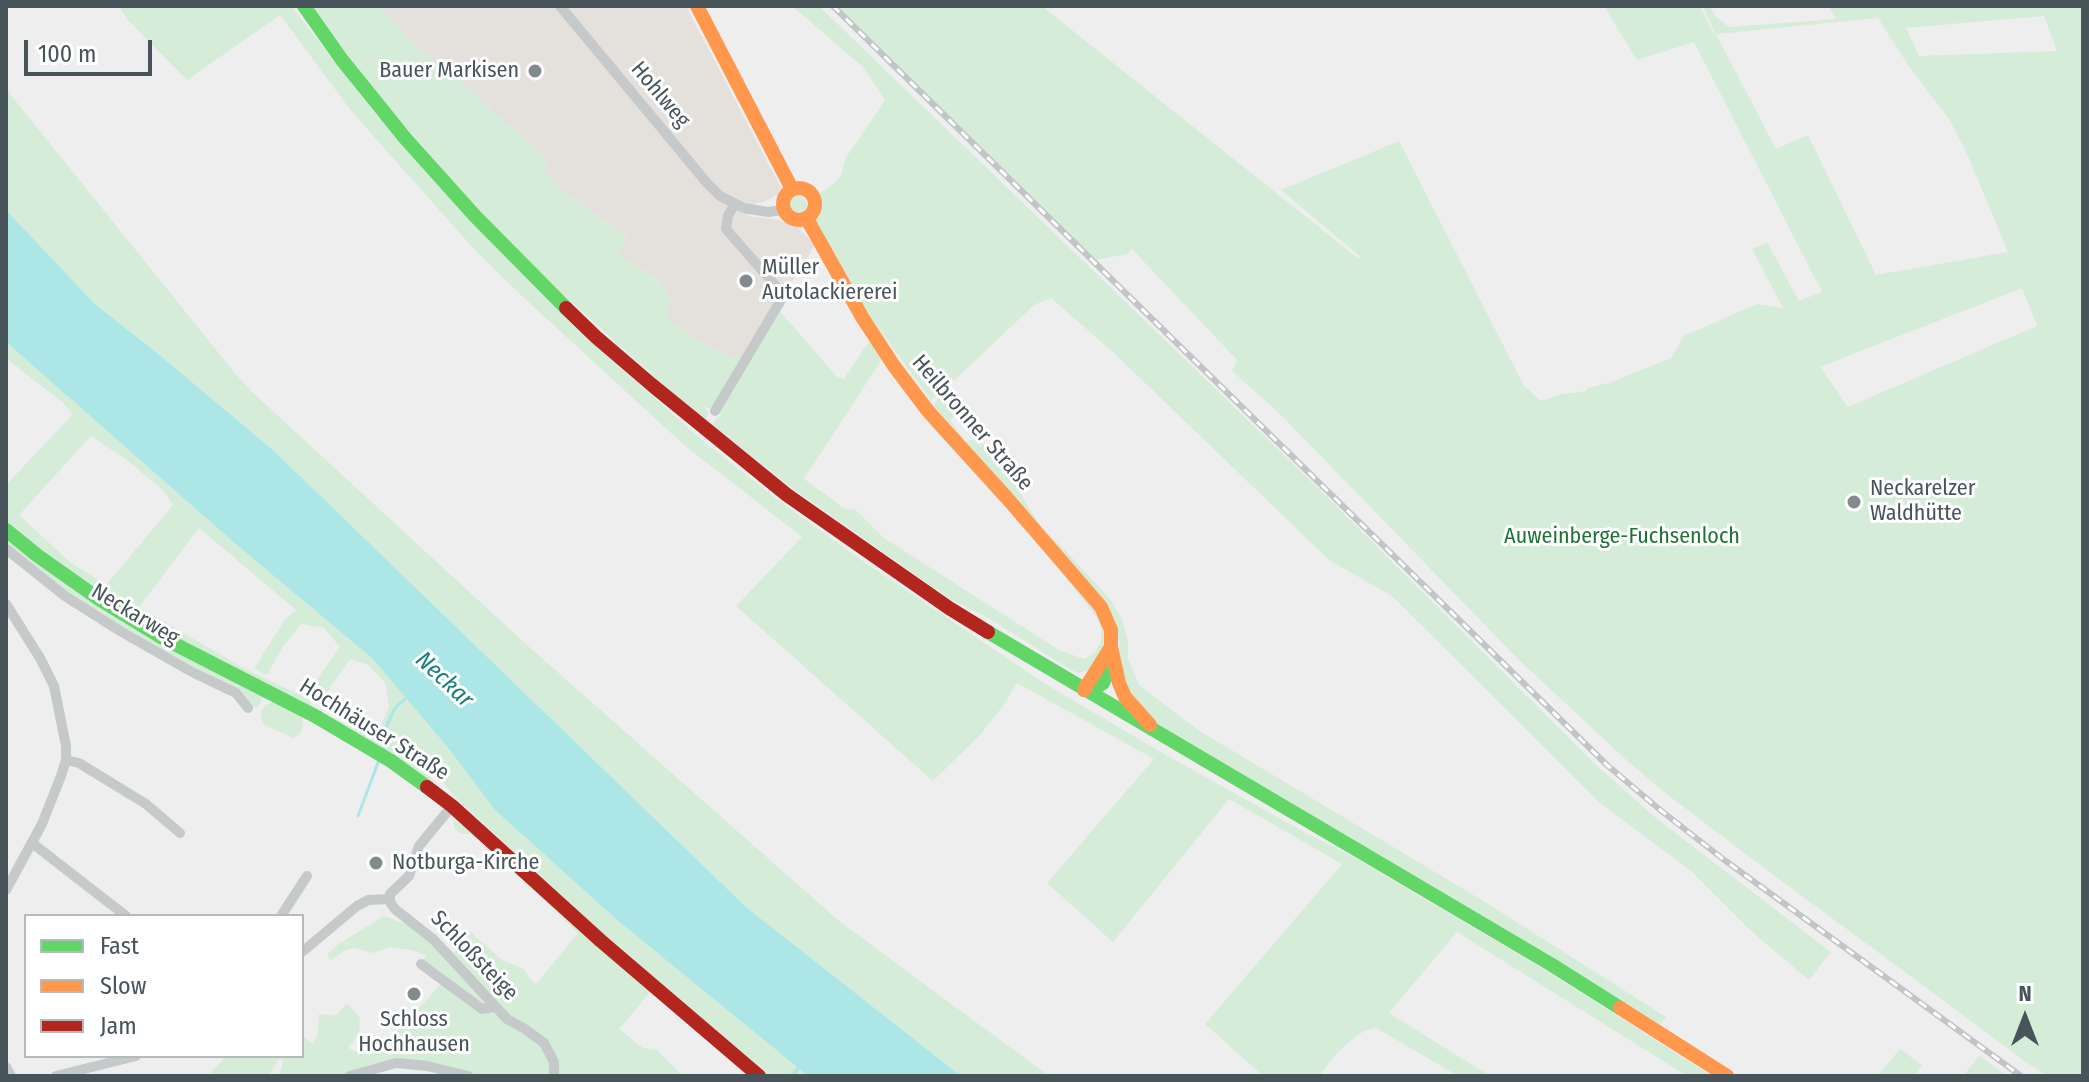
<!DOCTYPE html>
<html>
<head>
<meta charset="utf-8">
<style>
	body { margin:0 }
	#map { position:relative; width:2089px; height:1082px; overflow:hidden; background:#efeeee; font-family:"Fira Sans Condensed",sans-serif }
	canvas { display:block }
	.frame { position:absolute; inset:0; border:8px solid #475459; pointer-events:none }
	.legend { position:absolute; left:24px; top:914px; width:280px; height:144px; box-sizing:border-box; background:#fff; border:2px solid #b5bbbd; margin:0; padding:10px 14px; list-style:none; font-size:24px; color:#475459 }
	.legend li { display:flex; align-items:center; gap:16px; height:40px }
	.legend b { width:40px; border:2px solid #b5bbbd }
	.north { position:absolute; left:1985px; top:978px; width:80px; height:80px; -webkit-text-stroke:6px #fff; paint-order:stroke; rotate:0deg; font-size:22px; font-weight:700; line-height:32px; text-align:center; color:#475459 }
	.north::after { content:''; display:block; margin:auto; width:28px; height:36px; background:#475459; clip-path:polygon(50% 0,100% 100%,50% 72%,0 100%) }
	.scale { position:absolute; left:24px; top:40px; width:128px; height:36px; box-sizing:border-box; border:4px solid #475459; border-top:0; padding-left:10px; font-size:24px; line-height:28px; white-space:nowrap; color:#475459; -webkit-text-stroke:6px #fff; paint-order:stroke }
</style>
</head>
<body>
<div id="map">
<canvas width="2089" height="1082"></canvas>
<div class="frame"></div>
<ul class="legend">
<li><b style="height:10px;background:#63d668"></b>Fast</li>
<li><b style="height:10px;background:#ff974d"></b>Slow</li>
<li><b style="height:10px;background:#b3261e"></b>Jam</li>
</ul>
<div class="north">N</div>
<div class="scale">100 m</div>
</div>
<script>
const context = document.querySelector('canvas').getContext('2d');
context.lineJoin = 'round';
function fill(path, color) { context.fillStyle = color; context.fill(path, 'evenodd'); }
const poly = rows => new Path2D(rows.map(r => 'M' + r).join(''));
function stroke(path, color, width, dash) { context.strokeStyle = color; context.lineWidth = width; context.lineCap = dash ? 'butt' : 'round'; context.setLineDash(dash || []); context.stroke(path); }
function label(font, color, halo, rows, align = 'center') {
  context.font = font + ' "Fira Sans Condensed",sans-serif'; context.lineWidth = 6; context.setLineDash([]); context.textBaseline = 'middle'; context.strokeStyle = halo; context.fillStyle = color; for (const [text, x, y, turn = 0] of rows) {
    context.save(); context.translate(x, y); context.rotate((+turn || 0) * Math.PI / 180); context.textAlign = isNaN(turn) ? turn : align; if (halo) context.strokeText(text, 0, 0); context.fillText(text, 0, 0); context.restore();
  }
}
fill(poly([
	[379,6,686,6,781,188,778,194,764,202,755,203,748,216,779,220,798,228,815,245,788,289,784,287,742,359,730,358,697,340,665,317,671,298,657,279,618,255,627,237,563,191,543,170,547,159,454,76,415,46]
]), '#e4e0dc');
fill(poly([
	[119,6,291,6,374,112,609,358,702,440,778,500,857,557,1047,685,1166,755,1306,833,1350,855,1542,968,1712,1076,1687,1076,1457,932,1389,1013,1490,1076,1458,1076,1376,1028,1364,1031,1349,1042,1336,1054,1319,1076,1263,1076,1205,1024,1342,864,1229,799,1113,942,1047,883,1154,759,1017,683,1002,707,981,734,933,781,736,606,802,537,684,445,523,297,474,249,352,112,280,15,187,80,127,19],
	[312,6,379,6,415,46,454,76,547,159,543,170,563,191,628,238,618,255,657,279,671,298,665,317,697,340,730,358,748,357,779,310,837,377,844,379,870,340,882,359,804,479,844,508,856,510,884,538,1059,650,1084,659,1095,653,1101,641,1101,629,1098,619,1037,542,930,425,931,422,1038,541,1100,615,1105,630,1105,643,1094,666,1085,671,1078,673,1071,670,990,619,950,599,792,488,750,455,712,425,718,416,723,417,715,411,703,405,709,413,704,421,693,412,532,266,483,215,398,118,353,64],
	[792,6,819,6,1317,487,1595,764,1656,818,1831,952,1809,980,1751,931,1690,870,1600,803,1392,596,1329,560,1114,353,1051,298,1034,305,942,392,958,413,950,420,966,442,977,438,994,456,1003,466,1040,525,934,406,940,394,931,400,871,318,807,219,811,216,815,207,814,197,832,185,841,176,845,159,885,100,863,67],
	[836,6,1042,6,1359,259,1362,258,1281,190,1399,141,1524,386,1541,401,1562,394,1586,391,1586,389,1606,383,1607,384,1671,358,1684,336,1757,304,1783,308,1752,249,1767,242,1799,301,1822,292,1694,42,1637,60,1604,6,1700,6,1714,34,1715,33,1703,6,1710,6,1715,16,1729,27,1836,19,1829,6,2083,6,2083,1076,2047,1076,2026,1062,1763,867,1664,792,1623,757,1518,659,1280,414,1232,371,1237,360,1131,248,1128,254,1095,260],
	[2044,16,2057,51,1919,56,1906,28],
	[1878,18,1908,65,1949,119,1965,149,2008,252,1876,275,1808,135,1776,149,1716,34],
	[2022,288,2037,326,1848,407,1820,367],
	[6,89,234,372,251,391,527,645,839,921,1049,1076,961,1076,746,907,273,450,156,352,95,304,6,210],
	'789 205a9 9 0 1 1 18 0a9 9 0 1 1-18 0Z',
	[6,342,231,540,373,659,449,749,495,810,617,920,808,1076,767,1076,528,869,526,863,454,796,439,777,350,720,382,724,389,707,386,684,368,665,350,659,320,702,307,694,340,647,324,628,301,624,282,648,267,675,254,669,285,619,296,610,199,528,139,607,245,669,307,698,312,706,345,724,378,738,425,771,438,785,266,690,258,707,248,708,236,693,120,631,6,549,6,485,73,414,63,403,6,358],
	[91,436,124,458,163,490,173,505,106,585,70,562,19,515],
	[1046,533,1063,548,1110,599,1122,619,1128,642,1128,659,1139,685,1198,730,1485,902,1666,1017,1659,1026,1159,725,1143,712,1127,695,1119,664,1120,646,1115,623],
	[276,701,302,716,303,728,299,735,293,738,263,724,261,718,262,710,265,705],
	[453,821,470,827,652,990,619,1029,643,1048,657,1050,683,1076,437,1076,438,1069,386,1065,370,1076,279,1076,283,1060,278,1060,269,1076,211,1076,212,1071,226,1056,302,1056,302,1035,312,1044,317,1037,319,1014,335,1016,347,1003,360,1018,359,1034,348,1048,361,1053,388,1041,444,981,421,964,426,955,412,950,389,947,373,953,354,948,344,951,330,961,327,954,340,943,384,916,405,924,418,926,443,950,454,952,465,949,462,935,468,930,501,959,524,969,530,979,536,984,578,933,490,849,470,834,460,833,455,830],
	[1900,1049,1922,1065,1914,1076,1877,1076],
	[1979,1056,2007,1076,1963,1076]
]), '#d5ecd9');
fill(poly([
	[6,210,95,304,156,352,273,450,746,907,961,1076,808,1076,617,920,495,810,449,749,373,659,231,540,6,342]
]), '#ace6e6');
stroke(poly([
	[387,739,387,725,395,708,406,698],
	[384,748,385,746],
	[358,816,379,760],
	[792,1076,800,1066]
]), '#ace6e6', 3);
stroke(poly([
	[560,6,707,183,720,196,744,208,768,212,783,210],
	[715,411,781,300,782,293,726,229,728,216,734,205],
	[6,549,65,596,120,631,192,672,236,693,248,708],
	[6,604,40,658,54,686,66,746,66,760,61,776,42,824,6,890],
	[66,760,79,763,146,804,180,833],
	[32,843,126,916],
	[390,899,391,904,396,910,433,939,507,1019,525,1029,544,1043,554,1062,554,1076],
	[390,899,390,894,409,876,419,846,452,806],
	[281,916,307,876],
	[302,952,357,906,368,900,390,899],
	[421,964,482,1009,494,1007],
	[6,1067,11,1076],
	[56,1076,136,1056],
	[350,1076,396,1063,427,1066,468,1076]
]), '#c6c9ca', 10);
stroke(poly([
	[304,6,342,60,405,138,475,216,566,308],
	[6,530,38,556,99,599,161,637,315,716,391,761,427,787],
	[988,632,1552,965,1620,1008],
	[1084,690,1095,688,1103,683,1113,662]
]), '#63d668', 14);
stroke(poly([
	[697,6,792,189],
	'783 204a16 16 0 1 1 32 0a16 16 0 1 1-32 0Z',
	[807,219,862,317,894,366,928,411,1007,498,1101,607,1111,630,1111,647,1119,683,1125,697,1150,725],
	[1084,690,1111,647],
	[1620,1008,1727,1076]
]), '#ff974d', 14);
stroke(poly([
	[566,308,596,337,652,385,787,495,949,608,988,632],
	[427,787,452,806,601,941,759,1076]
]), '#b3261e', 14);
const rail = poly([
	[833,6,1607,765,1659,809,1723,859,2021,1076]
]);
stroke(rail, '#c2c4c5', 6);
stroke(rail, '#fff', 3, [9]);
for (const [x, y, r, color] of [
	[535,71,8,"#828a8d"],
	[746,281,8,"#828a8d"],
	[1854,502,8,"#828a8d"],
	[376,863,8,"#828a8d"],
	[414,994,8,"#828a8d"]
]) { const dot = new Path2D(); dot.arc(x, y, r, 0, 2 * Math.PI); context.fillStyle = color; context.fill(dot); stroke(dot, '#fff', 3); }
label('22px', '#475459', '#fff', [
	["Bauer Markisen",519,71,"right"],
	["Müller",762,268],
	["Autolackiererei",762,293],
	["Neckarelzer",1870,489],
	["Waldhütte",1870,514],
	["Notburga-Kirche",392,863],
	["Schloss",414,1020,"center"],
	["Hochhausen",414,1045,"center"]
], 'left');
label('22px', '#475459', '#fff', [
	["Hohlweg",660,95,50],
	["Heilbronner Straße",972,423,49],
	["Neckarweg",135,615,31],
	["Hochhäuser Straße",374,730,32],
	["Schloßsteige",474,956,46]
]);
label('22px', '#1f7337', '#fff', [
	["Auweinberge-Fuchsenloch",1622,537]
]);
label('italic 24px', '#187e7e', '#fff', [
	["Neckar",444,680,43]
]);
</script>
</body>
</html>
